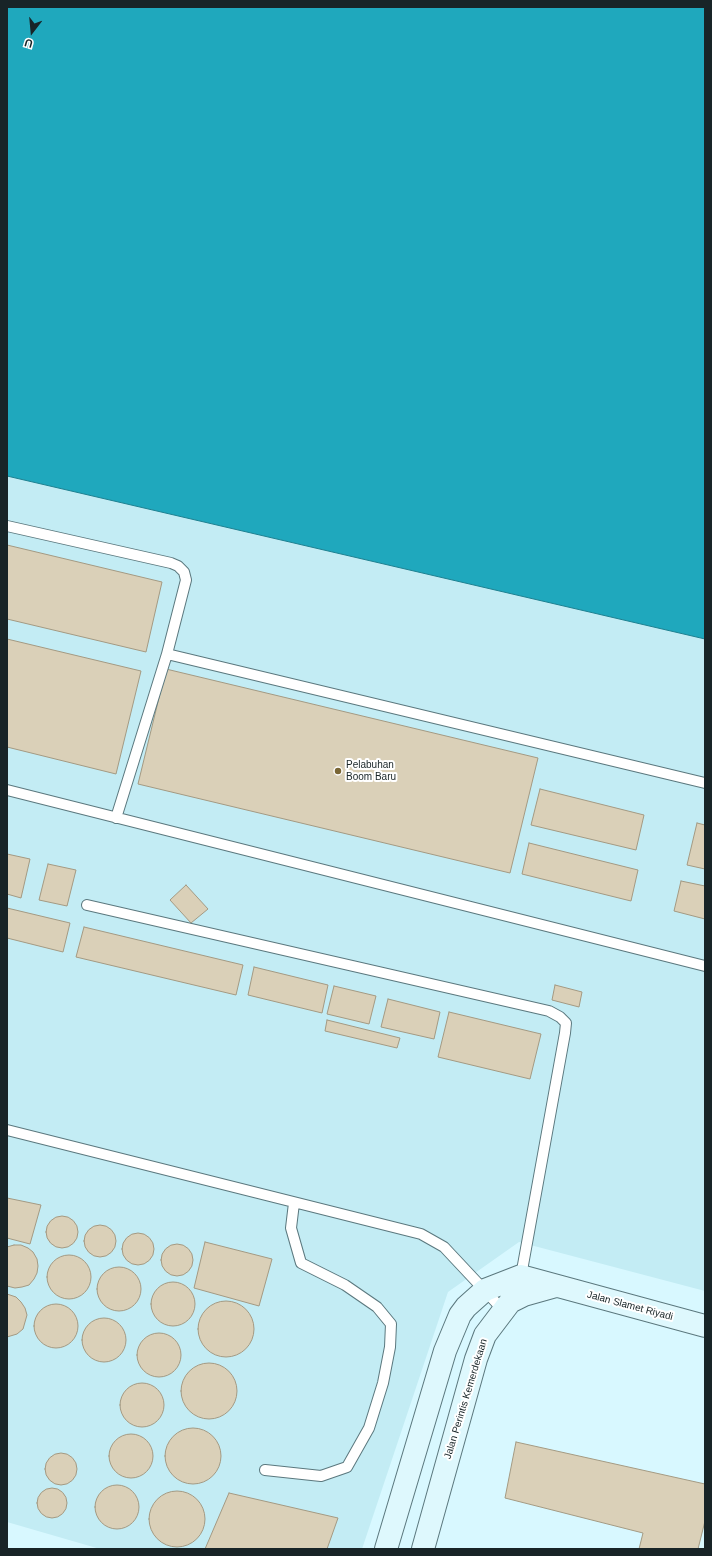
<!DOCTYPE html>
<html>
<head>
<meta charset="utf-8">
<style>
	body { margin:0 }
	#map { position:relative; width:712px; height:1556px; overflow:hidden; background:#d8f8ff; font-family:Arial,sans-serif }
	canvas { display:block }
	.frame { position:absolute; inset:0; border:8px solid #182427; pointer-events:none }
	.north { position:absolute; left:12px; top:12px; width:40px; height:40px; -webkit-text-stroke:3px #fff; paint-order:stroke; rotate:196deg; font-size:11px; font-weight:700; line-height:16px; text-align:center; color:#182427 }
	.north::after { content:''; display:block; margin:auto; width:14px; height:18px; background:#182427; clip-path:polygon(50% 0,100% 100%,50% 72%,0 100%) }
</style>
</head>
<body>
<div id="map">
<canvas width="712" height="1556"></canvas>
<div class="frame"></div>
<div class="north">U</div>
</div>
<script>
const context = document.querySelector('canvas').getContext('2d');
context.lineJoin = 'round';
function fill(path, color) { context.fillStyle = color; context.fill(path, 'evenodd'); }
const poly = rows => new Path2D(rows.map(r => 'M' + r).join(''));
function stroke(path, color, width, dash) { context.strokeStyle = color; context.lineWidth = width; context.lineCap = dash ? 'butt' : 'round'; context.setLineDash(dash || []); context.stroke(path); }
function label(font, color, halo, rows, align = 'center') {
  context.font = font + ' Arial,sans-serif'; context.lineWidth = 4; context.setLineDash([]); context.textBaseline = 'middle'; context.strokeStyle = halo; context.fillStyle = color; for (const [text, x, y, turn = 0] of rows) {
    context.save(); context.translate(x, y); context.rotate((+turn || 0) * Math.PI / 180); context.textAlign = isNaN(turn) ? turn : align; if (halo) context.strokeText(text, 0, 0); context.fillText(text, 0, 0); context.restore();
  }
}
fill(poly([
	[7,476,705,639,705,1291,519,1242,448,1292,362,1549,100,1549,7,1522]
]), '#c3ecf4');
const water = poly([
	[7,7,705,7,705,639,7,476,7,7]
]);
fill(water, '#1fa8bd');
stroke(water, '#1d8090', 1);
const building = poly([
	[7,545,162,582,146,652,7,619,7,545],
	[7,639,141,671,116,774,7,747,7,639],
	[166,669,538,758,510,873,138,784,166,669],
	[540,789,644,815,636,850,531,825,540,789],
	[697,823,705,825,705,869,687,865,697,823],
	[529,843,638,870,631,901,522,874,529,843],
	[7,854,30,859,21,898,7,894,7,854],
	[48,864,76,870,67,906,39,900,48,864],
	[681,881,705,886,705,919,674,911,681,881],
	[186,885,208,909,191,923,170,900,186,885],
	[7,908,70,923,63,952,7,938,7,908],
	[84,927,243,965,236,995,76,957,84,927],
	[254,967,328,985,322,1013,248,995,254,967],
	[555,985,582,992,579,1007,552,1000,555,985],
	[334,986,376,996,369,1024,327,1014,334,986],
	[388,999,440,1012,434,1039,381,1027,388,999],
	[449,1012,541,1034,530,1079,438,1057,449,1012],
	[327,1020,400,1038,397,1048,325,1031,327,1020],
	[7,1198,41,1205,30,1244,7,1238,7,1198],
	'46 1232a16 16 0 1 1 32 0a16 16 0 1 1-32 0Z',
	'84 1241a16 16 0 1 1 32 0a16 16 0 1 1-32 0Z',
	'122 1249a16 16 0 1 1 32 0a16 16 0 1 1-32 0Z',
	[205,1242,272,1259,259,1306,194,1288,205,1242],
	'161 1260a16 16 0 1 1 32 0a16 16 0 1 1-32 0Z',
	[14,1245,21,1245,28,1248,33,1252,37,1259,38,1266,37,1273,34,1279,29,1285,22,1287,15,1288,7,1286,7,1247,14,1245],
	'47 1277a22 22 0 1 1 44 0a22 22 0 1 1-44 0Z',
	'97 1289a22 22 0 1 1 44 0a22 22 0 1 1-44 0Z',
	'151 1304a22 22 0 1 1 44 0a22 22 0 1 1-44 0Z',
	[7,1294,16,1297,21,1302,25,1308,27,1315,23,1329,17,1334,7,1337,7,1294],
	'198 1329a28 28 0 1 1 56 0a28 28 0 1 1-56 0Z',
	'34 1326a22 22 0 1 1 44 0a22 22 0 1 1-44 0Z',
	'82 1340a22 22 0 1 1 44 0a22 22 0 1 1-44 0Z',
	'137 1355a22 22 0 1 1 44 0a22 22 0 1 1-44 0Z',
	'181 1391a28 28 0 1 1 56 0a28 28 0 1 1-56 0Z',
	'120 1405a22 22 0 1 1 44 0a22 22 0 1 1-44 0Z',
	'165 1456a28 28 0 1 1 56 0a28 28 0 1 1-56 0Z',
	'109 1456a22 22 0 1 1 44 0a22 22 0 1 1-44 0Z',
	[516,1442,705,1484,705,1521,698,1549,639,1549,643,1533,505,1498,516,1442],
	'45 1469a16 16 0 1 1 32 0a16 16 0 1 1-32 0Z',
	'95 1507a22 22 0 1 1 44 0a22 22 0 1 1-44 0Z',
	'37 1503a15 15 0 1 1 30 0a15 15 0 1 1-30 0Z',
	'149 1519a28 28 0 1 1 56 0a28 28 0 1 1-56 0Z',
	[229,1493,338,1518,327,1549,205,1549,229,1493]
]);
fill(building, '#dad0b8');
stroke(building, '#a49a83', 1);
const lane = poly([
	[7,526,171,563,178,566,184,572,186,580,167,654,705,783],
	[7,790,705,966],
	[116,818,167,654],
	[87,905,549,1011,560,1017,566,1023,565,1033,521,1276,521,1279],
	[7,1130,421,1234,444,1247,503,1310],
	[265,1470,321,1476,347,1467,369,1428,383,1383,390,1347,391,1324,377,1307,345,1285,301,1263,291,1228,294,1203]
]);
const secondary = poly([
	[386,1549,445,1351,460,1315,466,1307,485,1290,521,1276,705,1326],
	[423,1549,476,1359,485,1335,510,1302,524,1295,556,1286]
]);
stroke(lane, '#5b787e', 12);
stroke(secondary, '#5b787e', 24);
stroke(lane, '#fff', 10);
stroke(secondary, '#def8fd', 22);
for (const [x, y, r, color] of [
	[338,771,4,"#7a6635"]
]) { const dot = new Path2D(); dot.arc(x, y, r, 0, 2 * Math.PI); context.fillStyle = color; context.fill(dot); stroke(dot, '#fff', 1.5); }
label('10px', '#182427', '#fff', [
	["Pelabuhan",346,765],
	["Boom Baru",346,777]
], 'left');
label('10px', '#182427', '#fff', [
	["Jalan Slamet Riyadi",630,1306,15],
	["Jalan Perintis Kemerdekaan",466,1399,-73]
]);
</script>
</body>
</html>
